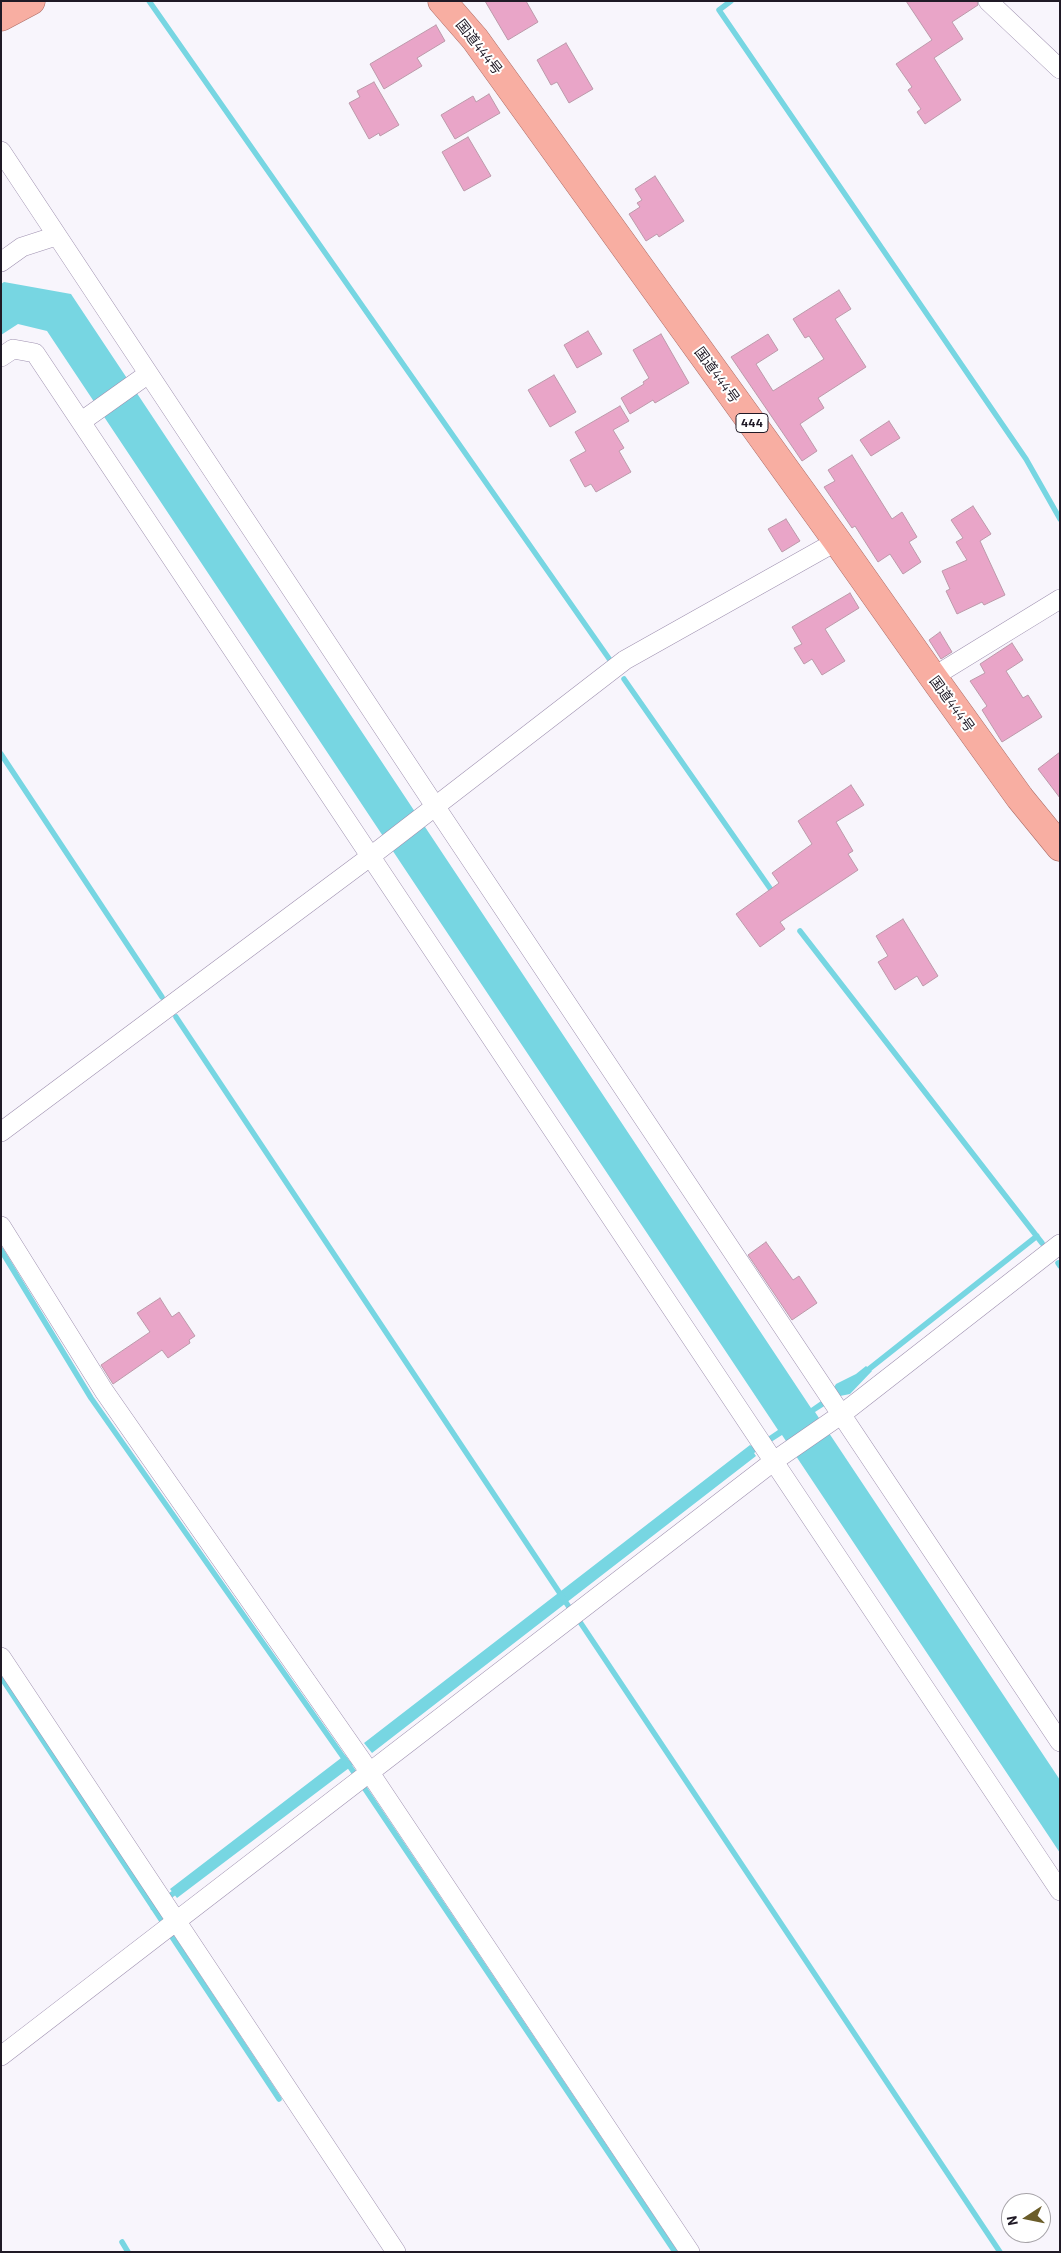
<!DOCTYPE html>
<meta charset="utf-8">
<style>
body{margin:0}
#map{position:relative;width:1061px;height:2253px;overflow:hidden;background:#f8f5fc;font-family:Barlow,sans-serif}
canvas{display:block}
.frame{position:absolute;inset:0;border:2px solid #201a26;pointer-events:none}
.north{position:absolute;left:1001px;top:2193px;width:50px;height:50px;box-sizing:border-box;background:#fff;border:1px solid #a6a3a8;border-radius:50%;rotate:259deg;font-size:14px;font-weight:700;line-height:20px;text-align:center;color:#201a26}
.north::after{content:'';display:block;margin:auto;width:18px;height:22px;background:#6b5d2a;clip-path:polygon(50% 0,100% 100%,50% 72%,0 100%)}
</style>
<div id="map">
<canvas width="1061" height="2253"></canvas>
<div class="frame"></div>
<div class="north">N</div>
</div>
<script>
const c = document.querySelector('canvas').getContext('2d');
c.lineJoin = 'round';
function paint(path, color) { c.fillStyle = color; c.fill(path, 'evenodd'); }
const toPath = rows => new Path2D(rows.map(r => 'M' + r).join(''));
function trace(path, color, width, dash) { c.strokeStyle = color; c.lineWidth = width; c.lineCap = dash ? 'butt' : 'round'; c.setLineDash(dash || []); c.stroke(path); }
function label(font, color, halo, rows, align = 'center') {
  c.font = font + ' Barlow,"Noto Sans JP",sans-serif'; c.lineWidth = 4; c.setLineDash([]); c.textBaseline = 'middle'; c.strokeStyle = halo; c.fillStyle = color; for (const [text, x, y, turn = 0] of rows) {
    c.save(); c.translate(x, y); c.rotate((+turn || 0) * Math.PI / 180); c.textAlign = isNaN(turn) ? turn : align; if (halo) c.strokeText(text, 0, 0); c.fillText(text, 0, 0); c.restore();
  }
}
paint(toPath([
 [4,282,71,294,811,1408,834,1392,833,1389,836,1384,856,1374,866,1366,872,1371,850,1394,840,1396,815,1412,1060,1780,1060,1853,782,1435,754,1453,756,1456,372,1753,364,1743,750,1445,753,1447,778,1430,47,331,18,324,1,335,1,284],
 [345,1755,353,1765,177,1898,170,1889]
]), '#77d6e2');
trace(toPath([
 [149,1,610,660],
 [731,1,719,10,1026,459,1060,519],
 [624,679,774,894],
 [1,754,162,997],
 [800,931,1042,1243],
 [176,1017,569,1607],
 [1,1250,91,1398,355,1774],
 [1058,1263,1060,1266],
 [864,1373,1037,1236],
 [580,1622,1000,2252],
 [1,1677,162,1921],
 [365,1789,675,2252],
 [153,1908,178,1890],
 [172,1937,279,2099],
 [122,2242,128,2252]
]), '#77d6e2', 5.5);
const building = toPath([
 [485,1,526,1,538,22,508,40,485,1],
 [906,1,977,1,978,5,952,22,963,39,934,58,961,100,925,124,917,112,921,109,908,90,912,87,896,64,932,40,906,1],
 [436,25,445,41,417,58,422,66,384,89,370,64,436,25],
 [566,43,593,89,569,103,557,82,551,85,537,60,566,43],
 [374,82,399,125,380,136,379,133,369,139,349,103,360,97,357,91,374,82],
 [489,94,500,113,455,139,441,115,473,96,476,102,489,94],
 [468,137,491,176,464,191,442,152,468,137],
 [655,176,684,221,659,237,657,234,646,241,629,214,640,207,637,203,642,200,635,189,655,176],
 [839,290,851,309,835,319,866,367,818,398,824,408,800,424,817,451,802,461,731,357,768,334,778,350,756,364,773,391,824,359,809,336,805,338,793,319,839,290],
 [588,331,602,354,577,368,564,345,588,331],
 [661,334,689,383,655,403,653,400,630,414,621,398,644,384,643,382,649,378,633,350,661,334],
 [554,375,576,412,550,427,528,390,554,375],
 [620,406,629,421,613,430,624,448,619,451,631,472,596,492,591,484,585,487,570,460,586,451,575,432,620,406],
 [889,421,900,438,871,456,860,440,889,421],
 [852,455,892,519,902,512,917,537,909,542,921,562,903,574,890,554,878,562,855,526,852,528,824,487,835,481,828,470,852,455],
 [973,506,991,534,980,541,1005,595,984,605,982,602,957,614,946,591,950,589,942,571,967,560,956,542,963,538,951,520,973,506],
 [786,519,800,541,782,552,768,529,786,519],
 [850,593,859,608,825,629,845,661,822,675,812,659,804,664,794,648,802,644,792,627,850,593],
 [940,632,952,652,941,659,929,640,940,632],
 [1012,643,1023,660,1006,671,1023,698,1028,695,1042,717,1002,742,982,710,987,706,970,681,985,673,980,664,1012,643],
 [1060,752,1060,798,1038,769,1060,752],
 [851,785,864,805,836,822,853,851,848,854,858,870,780,922,785,929,760,947,736,914,779,883,772,873,812,844,798,821,851,785],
 [903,919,938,976,923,986,917,976,895,990,878,962,888,956,876,936,903,919],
 [766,1242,793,1280,799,1276,817,1303,792,1320,748,1255,766,1242],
 [160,1298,172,1317,179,1312,195,1336,189,1340,190,1343,168,1358,162,1350,113,1384,101,1365,150,1332,137,1313,160,1298]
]);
paint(building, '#e9a5c8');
trace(building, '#bc99aa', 1);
const minor = toPath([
 [988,1,1060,69],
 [1,151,435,806,1060,1742],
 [1,262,22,247,56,236],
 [1,357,13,349,35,353,1060,1891],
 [82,421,148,374],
 [933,677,1060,599],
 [1,1132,371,856,625,660,837,541],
 [1,1226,104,1391,362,1761,690,2252],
 [1,1657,396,2252],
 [1,2056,774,1461,842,1414,1060,1244]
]);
const trunk = toPath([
 [442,1,475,39,837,541,933,677,1020,798,1060,847],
 [1,17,31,1]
]);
trace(minor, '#9f91b0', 20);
trace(trunk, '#ab6d67', 29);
trace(minor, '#fff', 19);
trace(trunk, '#f8aea2', 28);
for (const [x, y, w] of [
 [752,423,32]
]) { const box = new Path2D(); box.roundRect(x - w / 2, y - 9.5, w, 19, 4); c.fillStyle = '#fff'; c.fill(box); trace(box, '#201a26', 1); }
label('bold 12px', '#201a26', null, [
 ["444",752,423]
]);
label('14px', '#201a26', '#fff', [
 ["国道444号",479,47,52],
 ["国道444号",717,375,54],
 ["国道444号",952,704,54]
]);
</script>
